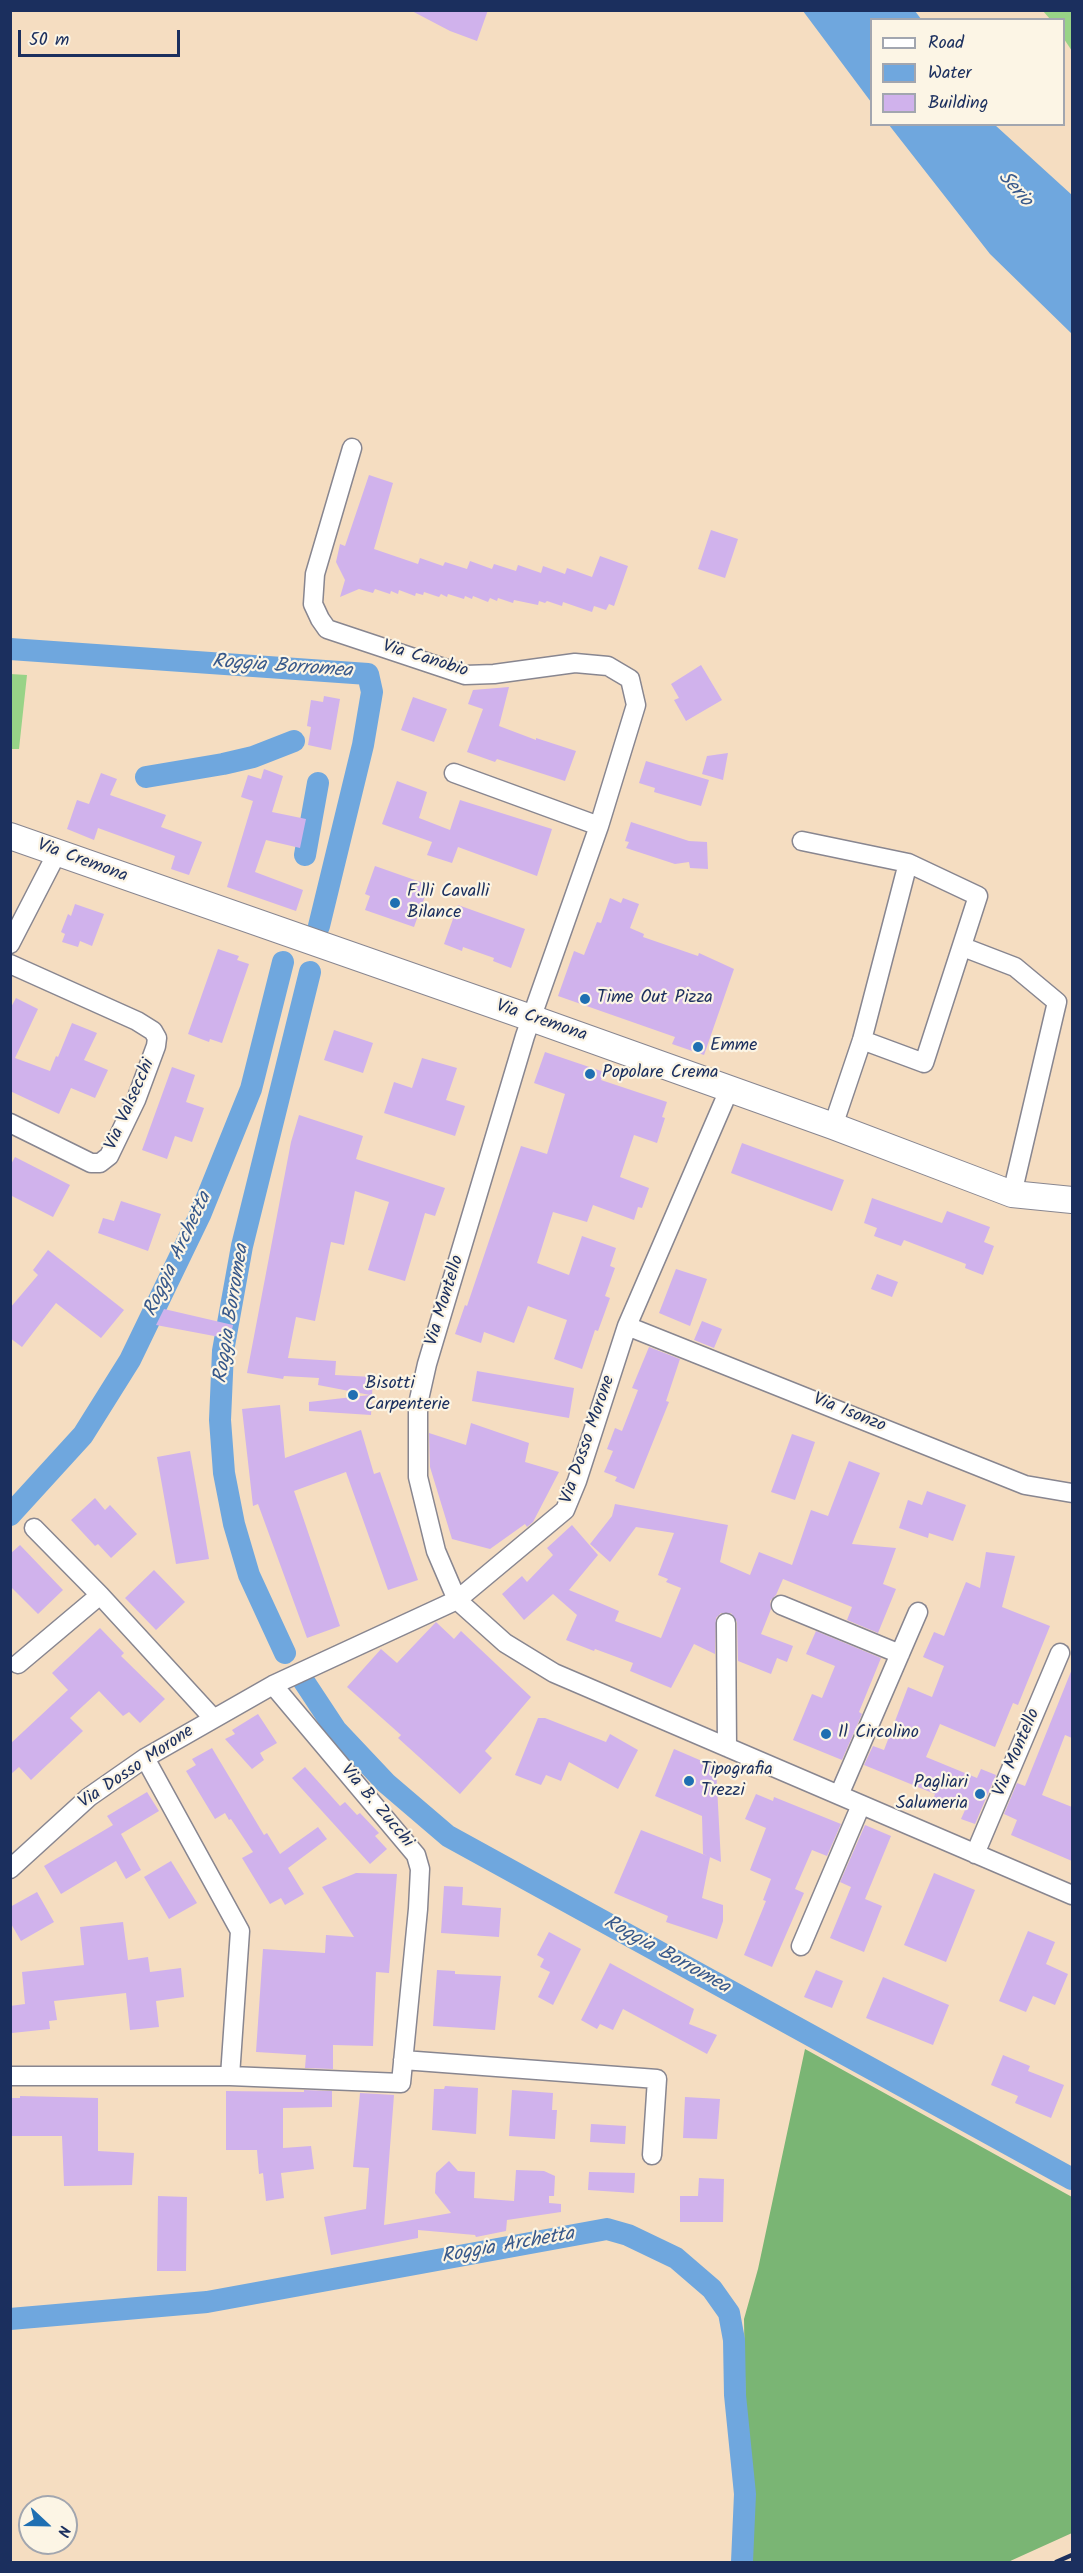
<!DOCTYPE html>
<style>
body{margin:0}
#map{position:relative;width:1083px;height:2573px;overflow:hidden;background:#f5ddc1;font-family:Kalam,sans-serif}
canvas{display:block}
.frame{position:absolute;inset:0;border:12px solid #1b2f5e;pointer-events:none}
.legend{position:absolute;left:870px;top:18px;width:195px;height:108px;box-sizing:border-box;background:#fcf5e5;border:2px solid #a2a6af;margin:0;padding:8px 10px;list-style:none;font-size:18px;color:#1b2f5e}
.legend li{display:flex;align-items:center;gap:12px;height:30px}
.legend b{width:30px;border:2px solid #a2a6af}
.north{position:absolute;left:18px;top:2495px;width:60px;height:60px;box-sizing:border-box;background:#fcf5e5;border:2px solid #a2a6af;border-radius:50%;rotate:112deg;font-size:16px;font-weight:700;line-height:24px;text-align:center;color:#1b2f5e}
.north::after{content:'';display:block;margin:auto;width:21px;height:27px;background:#1f6fb2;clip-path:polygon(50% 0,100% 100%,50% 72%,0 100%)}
.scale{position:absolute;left:18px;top:30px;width:162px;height:27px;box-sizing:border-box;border:3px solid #1b2f5e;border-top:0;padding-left:8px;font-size:18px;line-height:21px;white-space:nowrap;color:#1b2f5e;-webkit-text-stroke:4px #fcf5e5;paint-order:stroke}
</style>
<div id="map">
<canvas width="1083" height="2573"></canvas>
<div class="frame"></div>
<ul class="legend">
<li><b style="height:8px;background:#fff"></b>Road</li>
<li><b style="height:16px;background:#6fa7de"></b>Water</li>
<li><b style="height:16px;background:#d0b2ec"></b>Building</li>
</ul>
<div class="north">N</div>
<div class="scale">50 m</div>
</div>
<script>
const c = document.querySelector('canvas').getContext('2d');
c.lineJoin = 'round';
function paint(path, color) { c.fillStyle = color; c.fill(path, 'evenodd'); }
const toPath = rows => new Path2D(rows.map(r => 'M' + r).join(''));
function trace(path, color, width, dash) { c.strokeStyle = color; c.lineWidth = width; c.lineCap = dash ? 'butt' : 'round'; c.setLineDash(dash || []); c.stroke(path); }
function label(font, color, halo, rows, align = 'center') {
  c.font = font + ' Kalam,sans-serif'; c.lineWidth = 4.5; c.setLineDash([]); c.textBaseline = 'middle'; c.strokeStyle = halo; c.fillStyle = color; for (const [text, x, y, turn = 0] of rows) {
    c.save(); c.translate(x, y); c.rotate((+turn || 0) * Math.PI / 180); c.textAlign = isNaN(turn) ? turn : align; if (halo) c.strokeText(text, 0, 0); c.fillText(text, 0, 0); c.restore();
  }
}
paint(toPath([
 [1043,11,1072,11,1072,51,1064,39,1064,20,1050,19],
 [10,674,27,675,19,749,11,749]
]), '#98d387');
paint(toPath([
 [805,2049,1072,2197,1072,2533,1008,2562,747,2562,750,2498,746,2433,744,2319,758,2269]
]), '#7ab574');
paint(toPath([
 [803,11,915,11,921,19,872,20,871,102],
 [889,125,995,125,1072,195,1072,334,990,254]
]), '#6fa7de');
trace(toPath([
 [10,649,368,674,372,692,363,745,319,926],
 [146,777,223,764,253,757,294,741],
 [305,855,318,783],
 [10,1515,83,1435,130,1360,200,1215,251,1089,283,962],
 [285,1653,249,1575,234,1524,224,1473,220,1420,223,1351,242,1246,310,972],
 [303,1680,336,1730,386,1783,448,1836,1072,2179],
 [10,2319,207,2302,607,2229,628,2235,676,2258,712,2289,729,2313,734,2340,735,2395,745,2494,742,2562]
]), '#6fa7de', 22);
paint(toPath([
 [410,10,488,10,477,41,450,31],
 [369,475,393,483,374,549,418,564,420,558,443,566,445,562,467,569,470,561,492,569,494,564,516,571,518,565,541,573,543,566,565,574,567,568,592,577,600,556,628,566,614,606,609,604,606,610,594,606,592,612,563,602,562,606,547,601,545,603,539,601,538,605,514,600,513,603,498,598,497,601,490,598,488,602,473,596,472,599,465,596,464,599,448,594,447,597,441,594,439,597,424,592,423,595,416,593,415,596,399,590,398,594,391,591,390,594,375,589,373,593,359,589,340,597,345,580,336,562,340,544,345,546],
 [711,530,738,539,725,578,698,569],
 [701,665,722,700,686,721,674,700,679,698,671,684],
 [509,687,499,726,536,740,536,738,576,751,565,781,497,759,495,762,467,752,483,709,468,704,473,690],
 [324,696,340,699,331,750,308,745,311,727,307,726,311,700,323,702],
 [413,697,447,709,434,742,401,730],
 [728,753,723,780,702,774,707,756],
 [646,761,709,780,701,806,654,792,655,788,639,783],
 [264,769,283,776,272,812,306,819,300,848,266,840,255,872,303,890,296,911,227,887,253,801,241,797,248,775,261,779],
 [101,773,117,779,110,795,166,815,161,827,202,842,189,875,171,869,175,856,98,828,94,840,67,829,77,800,89,804],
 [397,781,427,792,419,818,450,830,460,800,552,829,537,876,458,847,452,863,427,855,432,842,382,824],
 [631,822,689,841,707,842,708,869,690,868,689,862,675,864,626,848,629,842,625,841],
 [375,866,429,885,414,927,365,910,370,896,365,894],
 [610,898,621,903,623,898,639,904,630,928,644,934,643,937,698,956,699,953,734,969,704,1055,672,1044,675,1037,558,996,574,951,584,955,597,922,601,923],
 [75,904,104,914,92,946,80,941,78,947,62,942,65,934,61,932,68,914,71,916],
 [458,905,525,929,511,968,493,961,494,958,463,947,462,951,444,944],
 [218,949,239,956,237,960,249,964,222,1043,210,1039,209,1042,188,1034],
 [16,998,38,1009,15,1058,50,1071,56,1056,58,1057,72,1023,97,1033,84,1060,108,1070,95,1098,71,1088,59,1114,10,1091,10,1009],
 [334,1030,373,1043,363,1073,324,1060],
 [545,1052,604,1072,601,1080,667,1102,662,1117,665,1118,657,1143,634,1135,620,1177,649,1188,642,1208,638,1207,634,1220,593,1205,587,1222,553,1212,537,1263,569,1275,582,1236,616,1248,610,1266,615,1268,605,1296,610,1298,598,1331,595,1330,582,1369,554,1359,567,1320,528,1306,514,1343,484,1332,481,1343,455,1334,465,1305,467,1306,521,1146,547,1154,565,1094,534,1083],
 [422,1058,457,1068,446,1100,465,1106,455,1136,384,1113,394,1082,412,1088],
 [172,1067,195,1075,186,1102,204,1108,192,1142,175,1136,167,1159,142,1150],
 [299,1115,363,1136,356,1159,445,1188,435,1216,425,1213,405,1281,368,1270,389,1202,355,1191,344,1245,331,1242,315,1321,296,1317,288,1358,336,1361,335,1375,373,1377,371,1415,309,1411,309,1402,370,1395,318,1385,319,1378,284,1376,283,1379,247,1373,291,1142],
 [742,1143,844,1180,832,1211,731,1173],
 [15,1157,70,1185,53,1217,10,1195,10,1166],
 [872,1198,942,1223,947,1211,990,1227,984,1242,994,1246,983,1275,965,1268,966,1264,904,1240,901,1246,874,1236,877,1228,864,1223],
 [121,1201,161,1214,148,1251,98,1233,103,1218,114,1221],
 [48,1250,124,1310,101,1338,56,1303,22,1347,10,1338,10,1308,38,1275,33,1270],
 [676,1269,707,1279,690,1326,659,1313],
 [877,1274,898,1282,892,1297,871,1289],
 [164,1309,233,1325,230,1339,156,1325],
 [702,1321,722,1329,714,1348,694,1340],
 [649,1347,680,1359,666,1401,669,1402,634,1489,615,1481,617,1477,604,1472,613,1451,607,1449,615,1428,622,1431,638,1390,632,1388],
 [477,1371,574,1388,569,1418,472,1401],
 [280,1405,285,1458,361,1430,374,1474,380,1472,418,1580,388,1590,346,1472,294,1491,340,1626,307,1638,258,1504,253,1506,242,1409],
 [471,1423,529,1443,525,1462,559,1472,533,1522,527,1527,525,1524,490,1549,452,1539,430,1467,429,1433,466,1445],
 [792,1434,815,1442,795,1500,771,1492],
 [190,1451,209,1559,176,1564,157,1457],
 [849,1461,880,1473,852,1544,896,1548,883,1584,896,1589,878,1633,847,1620,852,1607,783,1579,776,1595,770,1601,771,1609,761,1634,793,1646,787,1662,777,1658,771,1674,738,1661,737,1622,731,1613,721,1613,716,1618,715,1654,694,1644,671,1688,630,1671,633,1663,595,1649,594,1651,566,1640,577,1615,553,1594,524,1620,502,1594,522,1576,527,1582,553,1555,547,1548,572,1525,598,1555,569,1590,619,1611,615,1621,661,1638,681,1588,666,1582,668,1579,658,1575,674,1533,636,1527,610,1562,590,1544,612,1516,615,1504,728,1525,720,1562,750,1575,759,1552,792,1565,811,1510,828,1516],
 [927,1491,966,1505,953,1541,929,1533,928,1538,899,1528,908,1500,922,1505],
 [95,1498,105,1510,110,1505,137,1534,111,1558,98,1544,95,1546,71,1520],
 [20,1545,63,1590,38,1614,10,1586,10,1554],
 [986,1552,1015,1556,1002,1607,1050,1626,1018,1705,1013,1703,995,1747,940,1724,926,1757,977,1778,981,1769,996,1775,975,1824,961,1819,965,1810,934,1797,935,1794,864,1765,873,1746,884,1750,908,1687,932,1697,944,1666,923,1657,934,1632,944,1636,966,1582,980,1588],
 [154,1570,185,1602,156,1630,125,1598],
 [436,1622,454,1639,461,1631,531,1697,485,1751,492,1758,460,1794,398,1738,401,1735,347,1687,381,1649,397,1663],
 [100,1628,124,1653,121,1656,165,1699,140,1723,129,1712,123,1716,99,1691,70,1718,83,1731,31,1780,19,1767,10,1775,10,1744,68,1690,52,1673],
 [816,1631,881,1658,859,1712,862,1714,842,1760,793,1740,812,1694,822,1698,835,1666,806,1654],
 [1072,1669,1072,1738,1065,1735,1042,1795,1072,1807,1072,1861,1011,1835,1017,1820,1004,1814,1017,1783,1025,1786],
 [258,1714,277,1743,260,1753,264,1760,252,1769,225,1739,235,1734,232,1730],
 [538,1718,545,1718,606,1742,610,1734,638,1750,618,1789,569,1762,561,1781,546,1775,541,1785,515,1775],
 [212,1748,264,1835,267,1833,280,1854,318,1827,327,1839,288,1868,304,1894,285,1905,281,1898,270,1904,242,1858,253,1852,231,1819,229,1820,225,1813,215,1819,186,1771,196,1765,192,1759],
 [674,1749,716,1767,721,1862,703,1854,702,1816,655,1796],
 [305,1767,340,1806,345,1802,357,1815,360,1813,379,1833,375,1836,387,1849,370,1864,292,1778],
 [147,1792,159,1811,121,1834,141,1870,126,1879,116,1861,61,1894,44,1866,113,1825,107,1816],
 [756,1794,773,1801,774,1797,841,1824,827,1856,812,1850,795,1889,804,1893,772,1967,744,1955,766,1901,763,1900,771,1879,750,1870,766,1828,745,1819],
 [865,1825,891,1836,865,1899,882,1906,864,1952,830,1938,851,1887,840,1882],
 [641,1830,710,1857,702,1898,723,1905,723,1921,717,1939,666,1922,668,1916,614,1893],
 [171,1861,197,1903,169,1919,144,1877],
 [356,1873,397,1874,389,1973,376,1972,373,2046,333,2045,333,2069,305,2068,306,2055,256,2052,263,1949,325,1953,326,1935,354,1937,322,1887],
 [934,1873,975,1890,946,1962,904,1945],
 [444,1886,463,1887,462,1905,501,1908,499,1937,441,1933],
 [37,1892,54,1922,21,1941,10,1922,10,1907],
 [123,1922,128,1960,148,1957,150,1972,181,1968,184,1997,156,2001,159,2027,130,2030,126,1993,54,2001,57,2020,49,2021,50,2029,12,2033,10,2006,25,2004,22,1972,84,1965,80,1927],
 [1028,1931,1055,1942,1046,1964,1068,1974,1055,2005,1033,1996,1026,2012,999,2001],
 [549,1932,581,1949,553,2005,538,1997,550,1972,540,1967,544,1959,537,1955],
 [610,1963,694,2009,689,2024,717,2035,707,2054,623,2009,613,2030,600,2024,597,2029,581,2020],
 [437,1970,455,1971,455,1974,501,1976,495,2030,433,2026],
 [816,1970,843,1981,832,2008,804,1997],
 [883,1977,949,2005,933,2045,866,2018],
 [1003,2055,1030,2066,1028,2071,1064,2085,1051,2118,1015,2103,1018,2096,991,2085],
 [445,2086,478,2088,476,2134,432,2130,434,2089,444,2089],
 [304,2090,332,2091,332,2107,283,2108,283,2148,311,2146,314,2169,281,2173,284,2198,266,2201,263,2173,259,2174,257,2150,226,2150,226,2091,304,2092],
 [512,2090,553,2093,552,2110,557,2110,555,2139,509,2136],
 [360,2093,394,2095,384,2225,451,2213,435,2193,436,2173,449,2161,458,2171,475,2172,474,2198,514,2201,516,2170,544,2171,555,2176,554,2196,549,2196,549,2203,561,2204,561,2212,507,2220,506,2231,476,2237,475,2235,418,2230,418,2238,331,2255,324,2217,366,2209,369,2168,353,2167],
 [20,2096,98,2098,98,2151,134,2153,132,2185,64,2186,62,2136,11,2136,11,2098,20,2098],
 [685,2097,720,2099,717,2139,683,2138],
 [591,2124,626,2126,625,2144,590,2142],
 [589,2172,635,2173,634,2193,588,2190],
 [699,2178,724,2179,723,2222,680,2222,680,2196,698,2196],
 [158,2196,187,2197,186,2271,157,2271]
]), '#d0b2ec');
const street = toPath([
 [352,448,315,574,313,604,320,619,327,629,465,675,494,674,575,663,608,666,630,679,636,705,599,826,525,1036,427,1364,418,1404,418,1477,436,1551,457,1600,505,1643,554,1673,1072,1895],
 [454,773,599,826],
 [802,841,908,863,978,896,924,1063,862,1040],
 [10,944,57,853],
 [963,947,1015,967,1057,1002,1012,1194],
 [10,964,137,1021,153,1031,157,1038,156,1046,136,1100,109,1156,100,1163,91,1163,10,1123],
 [833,1126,862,1040,908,863],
 [627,1326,1025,1485,1072,1493],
 [34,1528,100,1595,213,1718],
 [781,1605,900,1654],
 [726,1623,727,1747],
 [18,1664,100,1595],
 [145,1758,240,1931,230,2076],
 [839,1795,918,1612],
 [975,1854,1060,1653],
 [10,1869,89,1797,145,1758,273,1685,457,1600,565,1510,577,1481,627,1326,729,1090],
 [801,1946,861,1805],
 [403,2060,657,2079,652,2155],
 [10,2076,230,2076,401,2083,418,1909,420,1869,416,1855,273,1685]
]);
const secondary = toPath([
 [10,836,531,1018,833,1126,1012,1194,1072,1200]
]);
trace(street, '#888690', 21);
trace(secondary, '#888690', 28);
trace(street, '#fff', 18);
trace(secondary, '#fff', 26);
trace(toPath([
 [1056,2562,1072,2555]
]), '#1b2f5e', 4.5);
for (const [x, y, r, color] of [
 [395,903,6,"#1f6fb2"],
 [585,999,6,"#1f6fb2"],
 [698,1047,6,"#1f6fb2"],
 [590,1074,6,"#1f6fb2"],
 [353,1395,6,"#1f6fb2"],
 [826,1734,6,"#1f6fb2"],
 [689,1781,6,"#1f6fb2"],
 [980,1794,6,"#1f6fb2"]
]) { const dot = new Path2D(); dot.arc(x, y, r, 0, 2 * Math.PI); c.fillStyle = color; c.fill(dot); trace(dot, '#fcf5e5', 2); }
label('18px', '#1b2f5e', '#fcf5e5', [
 ["Via Canobio",425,660,17],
 ["Via Cremona",82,862,20],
 ["Via Cremona",541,1022,19],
 ["Via Valsecchi",131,1105,-66],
 ["Via Montello",446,1301,-73],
 ["Via Isonzo",849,1414,22],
 ["Via Dosso Morone",589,1440,-71],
 ["Via Montello",1018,1753,-67],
 ["Via Dosso Morone",137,1768,-34],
 ["Via B. Zucchi",376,1807,50]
]);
label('18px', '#1b2f5e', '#fcf5e5', [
 ["F.lli Cavalli",407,893],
 ["Bilance",407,914],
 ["Time Out Pizza",597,999],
 ["Emme",710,1047],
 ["Popolare Crema",602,1074],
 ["Bisotti",365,1385],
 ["Carpenterie",365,1406],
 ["Il Circolino",838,1734],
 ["Tipografia",701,1771],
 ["Trezzi",701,1792],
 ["Pagliari",968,1784,"right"],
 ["Salumeria",968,1805,"right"]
], 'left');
label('italic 20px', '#38598b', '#fcf5e5', [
 ["Serio",1014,190,48],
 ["Roggia Borromea",282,668,4],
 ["Roggia Archetta",179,1255,-65],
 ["Roggia Borromea",233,1314,-81],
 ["Roggia Borromea",666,1956,29],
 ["Roggia Archetta",508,2247,-10]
]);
</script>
